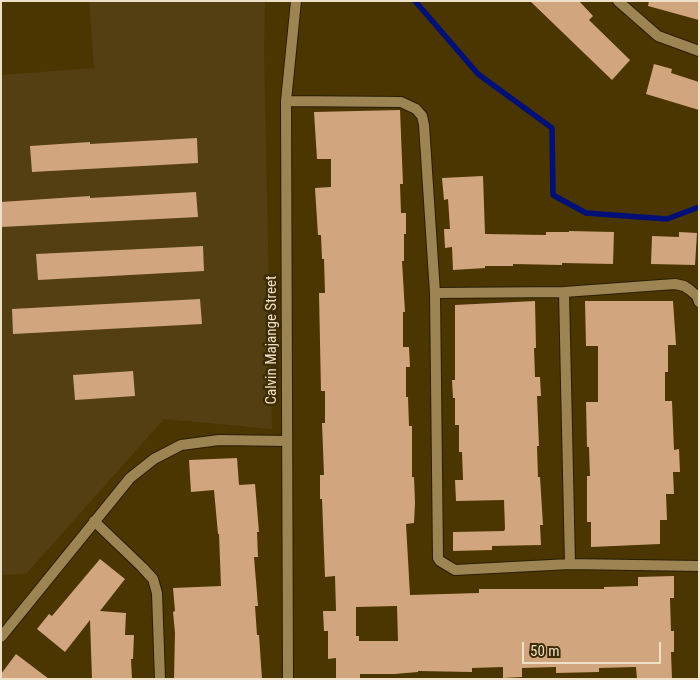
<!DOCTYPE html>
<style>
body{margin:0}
#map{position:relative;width:700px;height:680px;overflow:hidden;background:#4b3500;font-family:"Roboto Condensed",sans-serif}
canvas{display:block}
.frame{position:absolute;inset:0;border:2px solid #ede0c6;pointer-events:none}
.scale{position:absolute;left:522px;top:642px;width:139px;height:22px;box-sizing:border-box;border:2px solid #ede0c6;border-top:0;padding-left:6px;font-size:15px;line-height:18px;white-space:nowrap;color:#ede0c6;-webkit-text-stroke:4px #3d2c04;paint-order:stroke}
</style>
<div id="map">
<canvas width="700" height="680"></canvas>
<div class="frame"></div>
<div class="scale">50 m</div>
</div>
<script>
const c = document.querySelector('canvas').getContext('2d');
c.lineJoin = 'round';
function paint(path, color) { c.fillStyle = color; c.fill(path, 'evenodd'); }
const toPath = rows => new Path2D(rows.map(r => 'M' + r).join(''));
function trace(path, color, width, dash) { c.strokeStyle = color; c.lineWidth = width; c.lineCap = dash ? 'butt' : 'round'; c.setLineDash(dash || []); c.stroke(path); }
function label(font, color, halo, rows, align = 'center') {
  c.font = font + ' "Roboto Condensed",sans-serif'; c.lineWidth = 5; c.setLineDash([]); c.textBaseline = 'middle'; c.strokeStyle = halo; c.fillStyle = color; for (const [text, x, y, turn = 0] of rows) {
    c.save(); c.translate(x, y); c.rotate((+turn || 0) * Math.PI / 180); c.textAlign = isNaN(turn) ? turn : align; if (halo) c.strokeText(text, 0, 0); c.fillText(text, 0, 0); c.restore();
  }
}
paint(toPath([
 [89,1,265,1,264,50,272,429,164,419,26,574,1,575,1,75,94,68]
]), '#533f12');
trace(toPath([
 [415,1,478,74,552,128,553,195,586,213,667,219,699,207]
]), '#001077', 5.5);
paint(toPath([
 [530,1,579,1,593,16,589,20,630,60,612,80],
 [649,1,699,1,699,20,648,6],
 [654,64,672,69,671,73,699,82,699,110,646,94],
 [400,110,403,184,400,184,401,213,406,213,406,234,404,234,404,261,402,261,405,312,403,312,403,347,409,347,410,367,406,367,406,397,408,397,409,426,412,426,412,477,414,477,415,503,414,523,406,524,410,595,479,593,479,589,604,589,604,587,638,586,638,577,674,576,674,598,670,598,671,631,674,631,674,652,671,652,672,679,637,679,636,667,599,668,599,672,556,673,556,667,522,668,522,677,503,678,503,667,472,668,472,672,418,671,418,672,394,674,360,674,360,679,336,679,336,658,328,659,328,631,324,631,323,611,336,611,335,576,325,577,322,499,320,499,320,475,324,475,322,423,325,423,325,391,321,391,319,293,325,293,324,259,322,259,321,235,318,235,315,188,331,187,331,159,317,159,314,112],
 [397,606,398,641,359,641,359,636,356,636,356,607],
 [197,138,198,163,32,172,30,146,90,142,90,144],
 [483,176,485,234,546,235,546,232,569,232,569,231,614,232,613,264,562,263,562,265,513,264,513,266,485,266,485,268,453,270,452,247,445,248,444,229,450,229,448,199,444,200,442,178],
 [196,192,198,217,1,227,1,202,90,196,90,198],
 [679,232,697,233,695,265,651,264,652,236,679,237],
 [203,246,204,271,38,280,36,254],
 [200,299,202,324,13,334,12,309],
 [535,301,536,348,534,348,535,377,540,377,541,396,537,396,539,446,537,446,538,477,540,477,543,525,540,525,541,545,492,546,492,550,453,551,453,532,504,531,505,529,504,500,456,501,455,480,463,480,462,452,459,452,459,425,455,425,455,398,453,398,452,380,455,380,455,305],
 [585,301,673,301,676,345,668,345,668,372,665,372,665,401,672,401,674,450,679,449,680,472,673,472,674,494,666,494,667,520,660,520,660,544,591,547,591,522,587,522,587,476,590,476,589,447,587,447,586,402,598,402,598,346,586,346],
 [133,371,135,396,75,400,73,375],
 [237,458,239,485,255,484,259,532,257,532,258,557,254,557,258,606,255,606,257,635,259,635,262,679,174,679,175,633,173,612,175,611,173,588,221,586,219,534,218,534,214,490,191,492,189,460],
 [100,559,125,579,100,611,126,613,125,635,134,635,133,659,131,659,132,679,92,679,90,620,65,652,37,629,49,614,52,616],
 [16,654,49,679,1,679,1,674]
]), '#d1a67f');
const street = toPath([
 [618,1,658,36,699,51],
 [286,101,401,102,416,109,422,116,424,125,435,293,438,558,440,561,455,570,570,564,699,566],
 [564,292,570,564],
 [435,293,564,292,675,284,684,286,690,290,697,296,699,302],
 [94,521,142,567,153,579,157,593,160,679],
 [1,637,130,478,154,459,181,445,219,440,287,441],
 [288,679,286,101,296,1]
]);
trace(street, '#2a1e04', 12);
trace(street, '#9d8453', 10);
label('15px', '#ede0c6', '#3d2c04', [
 ["Calvin Majange Street",272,340,-90]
]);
</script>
